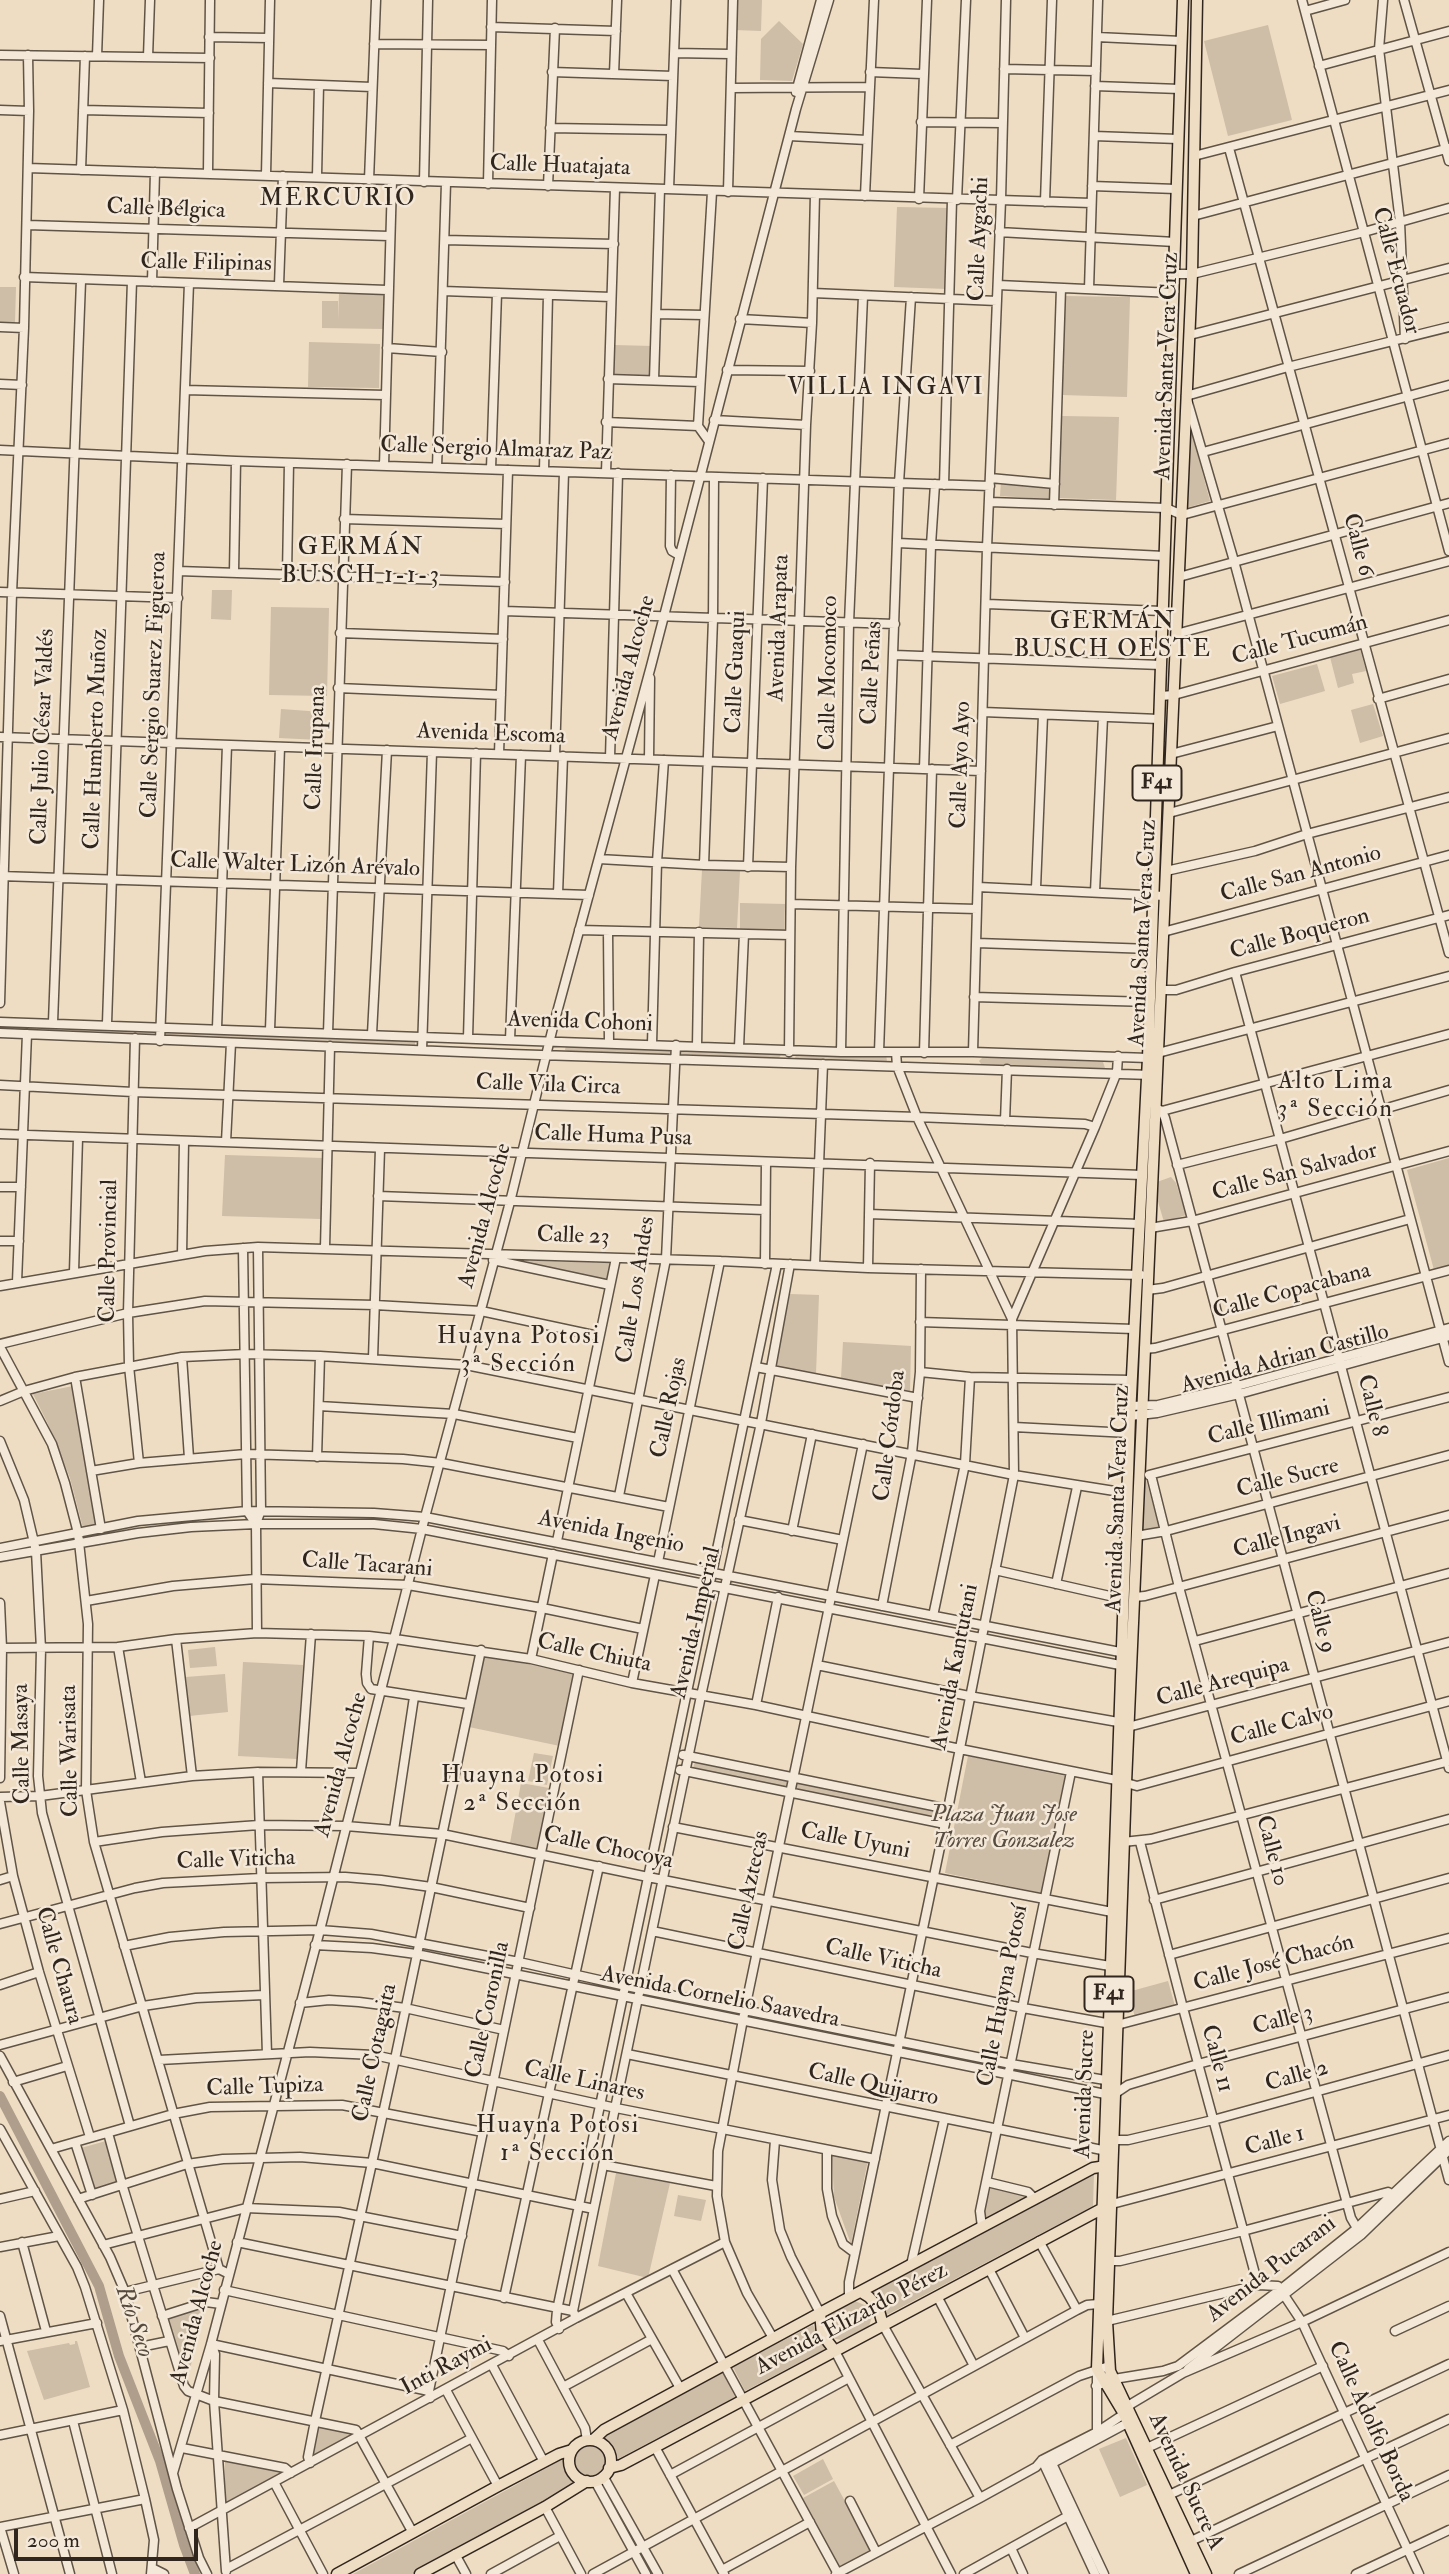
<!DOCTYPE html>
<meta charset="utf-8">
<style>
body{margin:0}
#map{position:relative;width:1449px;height:2574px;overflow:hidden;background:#eedcc3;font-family:"IM FELL Double Pica",serif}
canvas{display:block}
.scale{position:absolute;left:14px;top:2529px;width:184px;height:32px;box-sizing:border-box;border:4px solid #31261d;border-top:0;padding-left:9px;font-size:21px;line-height:24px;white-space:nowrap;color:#31261d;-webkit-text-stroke:5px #f4e8d8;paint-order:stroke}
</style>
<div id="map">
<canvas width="1449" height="2574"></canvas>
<div class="scale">200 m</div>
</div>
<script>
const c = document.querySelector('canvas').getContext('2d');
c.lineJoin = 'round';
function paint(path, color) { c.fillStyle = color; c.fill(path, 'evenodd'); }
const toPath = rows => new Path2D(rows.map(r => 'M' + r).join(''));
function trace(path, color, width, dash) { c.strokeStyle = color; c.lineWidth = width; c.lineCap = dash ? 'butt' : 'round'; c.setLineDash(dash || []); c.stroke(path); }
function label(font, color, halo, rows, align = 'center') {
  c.font = font + ' "IM FELL Double Pica",serif'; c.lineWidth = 5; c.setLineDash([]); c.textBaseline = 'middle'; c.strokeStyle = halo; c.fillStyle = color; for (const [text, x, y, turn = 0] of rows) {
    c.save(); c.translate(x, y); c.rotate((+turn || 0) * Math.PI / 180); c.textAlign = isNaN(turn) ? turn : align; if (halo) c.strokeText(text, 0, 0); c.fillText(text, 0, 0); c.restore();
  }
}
paint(toPath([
 [736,0,762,0,761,31,735,30],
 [779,21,803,44,792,81,760,80,761,39],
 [1268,25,1292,120,1228,136,1204,41],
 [897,207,949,208,947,289,894,287],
 [0,287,16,287,15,323,0,322],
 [339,294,386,294,385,329,322,328,322,301,338,301,338,321],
 [1065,296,1130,297,1127,397,1062,395],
 [309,342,380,344,379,388,308,387],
 [613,345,652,346,652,377,612,376],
 [1062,416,1119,417,1116,500,1059,498],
 [1188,419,1210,501,1186,508],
 [1001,482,1050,485,1049,499,1000,496],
 [212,590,232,590,231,620,211,619],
 [271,607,329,608,327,696,269,695],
 [1360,649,1366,671,1352,674,1354,683,1338,688,1330,657],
 [1317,664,1325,691,1280,704,1272,676],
 [1373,704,1383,736,1360,743,1351,710],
 [281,709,322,712,320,740,279,738],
 [702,870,740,871,737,928,699,927],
 [740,903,785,904,784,932,740,931],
 [0,1024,155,1030,155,1036,0,1030],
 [166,1031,415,1039,415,1045,165,1036],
 [566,1045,669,1047,672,1050,669,1055,568,1051,565,1050],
 [678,1049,780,1053,781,1055,778,1059,680,1054],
 [797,1053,886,1055,887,1061,885,1063,797,1061,795,1058],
 [983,1057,1103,1062,1105,1068,1102,1069,982,1065,979,1061],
 [225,1155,323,1158,321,1219,222,1216],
 [1449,1158,1449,1266,1434,1270,1407,1170],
 [1171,1177,1176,1183,1186,1215,1164,1222,1154,1188,1157,1182],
 [502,1260,611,1263,609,1283],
 [790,1294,819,1295,816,1373,775,1366],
 [843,1342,911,1346,910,1391,841,1379],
 [73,1386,97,1526,83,1528,70,1478,47,1422,33,1394],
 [1146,1480,1159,1525,1157,1528,1143,1532,1140,1530,1143,1481],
 [215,1647,217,1666,190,1668,188,1650],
 [484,1655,574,1674,560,1746,469,1727],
 [243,1662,303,1665,297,1759,238,1756],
 [225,1674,228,1712,189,1716,186,1677],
 [534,1753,553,1756,547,1785,528,1781],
 [968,1756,1065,1776,1042,1893,945,1873],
 [695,1762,788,1781,786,1788,693,1768],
 [797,1781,938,1809,936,1817,795,1789],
 [521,1783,549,1788,538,1848,510,1843],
 [1168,1981,1175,2006,1135,2017,1128,1992],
 [106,2141,119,2184,94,2192,81,2148],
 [832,2154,868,2160,851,2244,834,2197],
 [616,2173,670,2183,648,2278,598,2266],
 [1091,2173,1094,2173,1093,2206,883,2317,881,2305,870,2292],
 [991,2187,1031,2195,984,2221,982,2219],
 [678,2195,706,2200,701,2221,674,2216],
 [855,2301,869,2307,872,2317,869,2326,841,2340,832,2338,826,2331,825,2321,828,2314],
 [206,2305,189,2373,185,2377,166,2317],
 [813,2325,825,2349,745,2391,733,2367],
 [75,2341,77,2341,90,2387,44,2400,27,2351,69,2343,70,2345,75,2344],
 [722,2371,735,2397,614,2461,613,2449,607,2440,600,2437],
 [317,2426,358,2434,310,2460],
 [1126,2438,1147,2485,1120,2497,1099,2449],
 '575 2461a15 15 0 1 1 30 0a15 15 0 1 1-30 0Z',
 [565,2458,565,2470,567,2476,579,2483,412,2574,353,2574],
 [823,2459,833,2479,804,2495,793,2476],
 [225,2461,285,2471,225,2505],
 [834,2481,872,2551,841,2568,803,2498]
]), '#cebda7');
trace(toPath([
 [0,2096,99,2286,119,2356,160,2461,184,2545,195,2574]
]), '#ae9e8b', 10);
const minor = toPath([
 [1302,0,1449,551],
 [1383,0,1379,49,1400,222,1405,339],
 [1404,0,1449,161],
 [1305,11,1345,0],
 [491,27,616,31],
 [209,37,269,38],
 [1097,37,1181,41],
 [374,44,491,45],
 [674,53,730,54],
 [0,55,210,58],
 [97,56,99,0],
 [148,57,150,0],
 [1319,66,1449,31],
 [1004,69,1096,71],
 [552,72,673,76],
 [870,72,922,74],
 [614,74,617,0],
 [268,83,372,87],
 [1095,86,1180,89],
 [731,88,868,87],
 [796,92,821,0],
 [0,110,29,111],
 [83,110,209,113],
 [921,122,1002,123],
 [550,128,671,130],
 [789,136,867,140],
 [1094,136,1178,139],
 [1229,148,1449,953],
 [1194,156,1449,90],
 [28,168,1091,203],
 [81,170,85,56],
 [208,173,210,0],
 [266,175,270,0],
 [317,176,319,85],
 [369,180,376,0],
 [424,182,428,0],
 [488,184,492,0],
 [548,186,555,28],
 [1092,186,1176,189],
 [669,189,676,0],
 [728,192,733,0],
 [865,196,874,0],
 [919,199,927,0],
 [957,200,966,0],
 [1045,202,1052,0],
 [1193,216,1449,148],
 [27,225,389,236],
 [999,232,1175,242],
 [445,240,614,244],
 [1174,274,1192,274,1364,232,1449,208],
 [24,277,387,290],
 [152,282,155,172],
 [279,285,283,176],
 [998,285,1173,293],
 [1089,289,1098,0],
 [443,291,611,297],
 [813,293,997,301],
 [656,314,704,315],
 [740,319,812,323],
 [0,327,24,328],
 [1449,327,1288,367,1186,396,1234,561,1449,1362],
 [1190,335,1449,268],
 [387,348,442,352],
 [727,370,810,371],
 [608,379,700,382],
 [654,380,660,189],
 [0,384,22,385],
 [185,390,385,395],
 [714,420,806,425],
 [606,422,698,426],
 [708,440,698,426,712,192],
 [0,450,236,461,990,486],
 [1203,452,1449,385],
 [384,466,392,181],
 [437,467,446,183],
 [491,469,497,293],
 [544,471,548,295],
 [606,473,615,188],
 [671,475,670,546,672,551,679,555],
 [990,478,1055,484],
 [944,485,952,200],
 [990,502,1166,508,1182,515,1449,443],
 [1054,505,1061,288],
 [344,519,506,524],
 [898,543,1164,556],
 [178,571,505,582],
 [234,572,236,461],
 [287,574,289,463],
 [1179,577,1449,503],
 [0,592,178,598],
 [987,604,1162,611],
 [504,611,895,624],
 [340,633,503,639],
 [1176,634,1449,561],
 [894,655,1161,665],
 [338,688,501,695],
 [1160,696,1174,695,1449,620],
 [1378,699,1449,679],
 [983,712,1159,719],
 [0,737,981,771],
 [499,754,508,470],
 [1171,754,1278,726],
 [555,756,564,472],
 [610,758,618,473],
 [649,759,650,678],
 [924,769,931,545,935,484],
 [1169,813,1449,738],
 [599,859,704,865,791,867],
 [704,865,713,619,714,477],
 [748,867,763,478],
 [1166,871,1255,851,1307,834,1449,797],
 [0,876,589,895],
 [978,887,1165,896],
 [1036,888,1043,715],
 [1095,892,1103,717],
 [558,894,563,756],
 [791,904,977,909],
 [579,930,790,935],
 [608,931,609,1042],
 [1163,932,1449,855],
 [977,943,1151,949],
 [1235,972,1449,1768],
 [1161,990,1176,990,1235,972,1449,915],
 [974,997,1150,1002],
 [0,1003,12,593,24,328,29,111,28,55],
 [0,1022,841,1052,973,1052,1148,1058,1158,1053,1449,976],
 [53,1023,81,281],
 [107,1024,132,281],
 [217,1028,227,745],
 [270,1030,280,747],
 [0,1033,510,1054,1151,1075],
 [328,1033,347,464],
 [372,1034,387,750],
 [135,1038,128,1313,129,1366,139,1463],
 [468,1038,476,753],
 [510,1040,521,755],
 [160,1041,189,283],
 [652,1044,657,862,664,760],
 [697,1046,699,932],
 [739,1047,744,934],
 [422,1050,432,752],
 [789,1052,791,867,806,425,812,323,815,194],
 [841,1052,849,623,863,296],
 [879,1052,899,483,911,297],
 [896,1052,897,1066,917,1117,1012,1319],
 [973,1052,987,548,1001,200,1006,0],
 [924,1053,932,769],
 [0,1085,133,1092,917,1117,1085,1124,1095,1127],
 [1155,1108,1162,1111,1165,1118,1449,2180],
 [1162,1111,1449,1034],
 [1005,1121,1007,1069],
 [0,1134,1142,1175],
 [226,1142,231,1043],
 [1177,1165,1280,1139,1449,1090],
 [0,1187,21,1187],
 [378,1196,765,1210],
 [869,1214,1139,1224],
 [1150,1228,1192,1221,1449,1151],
 [0,1241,19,1241],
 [243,1248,247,1511,256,1524],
 [325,1248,330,1046],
 [182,1255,184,1142],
 [493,1260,610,1285],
 [765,1264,766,1162],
 [815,1265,823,1064],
 [868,1268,870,1163],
 [74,1272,78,1138],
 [17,1282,27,1034],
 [0,1286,205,1251,258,1247,720,1261,868,1268,1141,1275],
 [1147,1290,1163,1288,1410,1219],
 [920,1322,1134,1329],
 [0,1344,128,1313,205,1301,375,1305,481,1311,598,1336],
 [0,1347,52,1444,65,1483,78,1533,88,1624,86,1790,94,1842,219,2269,229,2274],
 [1144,1349,1155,1348,1449,1270],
 [182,1357,189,1458],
 [373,1358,380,1149],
 [756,1367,918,1398],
 [920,1372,970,1377,1131,1380],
 [75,1377,101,1529],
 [0,1401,24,1391,75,1377,182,1357,246,1354,320,1356,466,1365,1014,1475,1127,1493],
 [319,1406,454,1414,578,1438],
 [1130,1406,1158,1405,1237,1386,1449,1328],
 [1130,1416,1157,1413,1239,1394,1449,1336],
 [1014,1427,1129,1433],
 [0,1441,24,1500,36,1551,41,1649,38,1776,42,1813,130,2126],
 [317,1457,320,1356],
 [91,1471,139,1463,246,1454,403,1459,441,1463,669,1507],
 [1149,1475,1449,1397],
 [1151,1475,1179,1587,1351,2218,1361,2235],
 [619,1496,666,1259,676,1045],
 [739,1520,843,1540],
 [792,1531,812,1434],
 [1136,1536,1166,1531,1449,1455],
 [557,1541,616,1258],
 [0,1548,138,1521,247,1511,374,1513,425,1517,1125,1653],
 [0,1557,138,1533,191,1527,256,1524,374,1524,422,1529,1125,1666],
 [658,1562,720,1261],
 [995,1570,1123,1599],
 [1056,1584,1077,1487],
 [1134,1597,1145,1596,1449,1515],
 [86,1601,173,1586,255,1579,408,1585,542,1608,643,1629],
 [0,1603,2,1648,0,1778],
 [882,1606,912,1453,920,1372,921,1269],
 [933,1616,965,1464,970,1377],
 [257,1633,256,1524,261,1510,258,1247],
 [369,1636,366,1674,367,1683,371,1689,468,1704],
 [176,1639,192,1776],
 [1195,1641,1449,1573],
 [118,1647,141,1782],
 [0,1648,118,1647,176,1639,257,1633,369,1636,395,1639,531,1659,632,1683,756,1705,960,1749,1116,1780,1137,1786,1449,1701],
 [531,1659,553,1554],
 [817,1665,969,1696,1118,1722],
 [632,1683,655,1575],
 [756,1705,778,1597],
 [1128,1727,1449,1642],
 [683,1755,948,1809],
 [680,1770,945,1824],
 [301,1771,311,1634],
 [258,1772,267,2054],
 [0,1797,40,1796,192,1776,258,1772,359,1773],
 [0,1802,13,1876,39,1972,90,2137],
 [673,1827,1112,1912],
 [394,1830,414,1697],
 [94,1842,162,1832,259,1825,346,1826,442,1834,648,1877,1032,1953,1110,1966],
 [1123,1842,1151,1839,1449,1761],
 [1140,1842,1183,2008,1258,2285],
 [0,1880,13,1876],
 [1154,1900,1449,1819],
 [0,1924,135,1888,163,1883,261,1878,345,1877,381,1880,431,1887,530,1908],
 [652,1931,1023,2008,1117,2025,1449,1938],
 [315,1945,372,1948,416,1954,1105,2094,1116,2093,1128,2085,1198,2064,1449,1997],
 [124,1946,170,1937,224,1932,320,1930,371,1934,519,1962,626,1986,1011,2064,1111,2081],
 [1169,1955,1449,1878],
 [0,1985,39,1972],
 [300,2003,329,2000,359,2002,405,2008,504,2030],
 [0,2045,143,2006,196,1998,264,1995],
 [627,2054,1107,2151],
 [0,2056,110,2257,125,2292,177,2489,199,2558,207,2574],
 [159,2060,310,2052,374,2055,616,2108,875,2159],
 [13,2082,67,2066],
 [0,2129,77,2267,85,2287,123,2410,145,2499,154,2540,151,2574],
 [108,2133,122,2184,184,2386,188,2391,214,2401,356,2430,413,2533],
 [775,2140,772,2180,780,2230,791,2257,820,2313],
 [1114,2140,1128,2140,1213,2120,1449,2055],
 [75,2142,92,2195],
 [51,2149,173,2114,210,2107,342,2105,483,2132],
 [827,2151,827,2189,832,2216,843,2244,855,2253],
 [603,2165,716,2186],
 [987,2182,1028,2192,1035,2199],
 [0,2199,35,2191],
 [78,2199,187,2164,223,2159,300,2157,372,2163,594,2209],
 [1112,2204,1449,2115],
 [982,2227,980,2211,1071,1772],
 [1039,2241,1077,2310],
 [22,2242,46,2331],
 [237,2242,573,2311],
 [103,2245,246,2208,339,2212,462,2236],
 [0,2247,59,2236],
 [1109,2261,1120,2261,1243,2231,1388,2192,1393,2195],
 [911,2265,944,2120],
 [672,2269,838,2574],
 [989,2269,1025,2338],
 [224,2290,503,2351,509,2356],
 [125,2292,219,2269],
 [626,2293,680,2388],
 [937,2296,974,2366],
 [504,2298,599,1866],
 [849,2298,849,2282,948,1809,1014,1475,1012,1319,1095,1127,1117,1072,1118,1056],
 [0,2316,70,2574],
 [162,2316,206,2302,221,2304],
 [576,2318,573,2311,594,2209,701,1696,761,1423,790,1264],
 [1107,2321,1258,2285,1278,2286,1302,2322,1419,2574],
 [883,2325,980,2498],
 [559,2329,556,2322,557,2310,777,1264],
 [1395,2331,1449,2306],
 [773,2338,747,2293,725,2242,717,2196,718,2151,745,2009,863,1444],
 [538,2340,585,2428,587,2440],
 [0,2341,97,2323],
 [211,2344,215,2354,214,2401,226,2571],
 [211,2344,429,2391],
 [140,2347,169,2341],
 [835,2351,951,2574],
 [492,2365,544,2462],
 [1188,2369,1361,2235,1449,2150],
 [1096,2386,1114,2379,1163,2371,1178,2366,1281,2289,1356,2229,1449,2141],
 [563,2387,652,2339],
 [446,2390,498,2486],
 [430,2398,429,2391,579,1670],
 [73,2421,112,2574],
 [0,2435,123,2410],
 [1097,2435,1097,2369],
 [950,2445,1079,2376,1109,2366],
 [655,2447,724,2574],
 [182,2448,285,2468,291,2473],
 [1147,2448,1323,2366],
 [1049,2457,1104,2574],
 [1042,2460,1095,2574],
 [310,2463,308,2457,315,2421,395,2059,481,1650],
 [1049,2465,1133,2420],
 [173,2473,211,2344,320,1930,425,1517,510,1202,553,1027,651,666,796,109,829,0],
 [670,2475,849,2378],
 [603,2476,658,2574],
 [595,2481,646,2574],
 [274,2482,323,2574],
 [1169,2495,1449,2364],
 [850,2501,876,2552],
 [545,2507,581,2574],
 [0,2527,145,2499],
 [0,2527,14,2574],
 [189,2528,576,2318,725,2242],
 [1191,2541,1449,2419],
 [1011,2548,1023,2574],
 [455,2554,466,2574],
 [152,2568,164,2574],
 [226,2569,472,2438],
 [722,2570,810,2522],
 [491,2574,560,2536],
 [593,2574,1077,2310,1087,2305,1098,2304],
 [836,2574,980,2498,1036,2467,1042,2460,1097,2432,1124,2414,1131,2404,1183,2373,1302,2322,1449,2252],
 [964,2574,1068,2516],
 [1239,2574,1449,2475],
 [1356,2574,1449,2530]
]);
const major = toPath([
 [1183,0,1148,1058,1130,1416,1097,2369,1124,2414,1196,2574],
 [1197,0,1192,274,1126,1783,1107,2321,1110,2371,1206,2574],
 [861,2292,869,2297,878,2307,883,2325],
 [820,2313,822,2334,835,2351],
 [593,2440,604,2430,820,2313,1093,2168,1106,2166],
 '569 2461a21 21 0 1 1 42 0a21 21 0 1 1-42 0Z',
 [609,2468,621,2465,655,2447,1107,2206],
 [337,2574,498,2486,559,2454,572,2450],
 [420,2574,545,2507,587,2481]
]);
trace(minor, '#605446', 11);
trace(major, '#31261d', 13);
trace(minor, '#f4e8d8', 8);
trace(major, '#eedcc3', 10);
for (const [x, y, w] of [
 [1157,783,49],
 [1109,1994,49]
]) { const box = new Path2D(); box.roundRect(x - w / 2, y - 17.5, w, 35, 5); c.fillStyle = '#f4e8d8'; c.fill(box); trace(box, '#31261d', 2); }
label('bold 21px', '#31261d', null, [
 ["F41",1157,783],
 ["F41",1109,1994]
]);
label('23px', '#31261d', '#f4e8d8', [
 ["Calle Huatajata",560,167,2],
 ["Calle Bélgica",166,210,2],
 ["Calle Aygachi",980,239,-88],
 ["Calle Filipinas",206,264,1],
 ["Calle Ecuador",1395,271,75],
 ["Avenida Santa Vera Cruz",1168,366,-88],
 ["Calle Sergio Almaraz Paz",496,450,2],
 ["Calle 6",1357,545,75],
 ["Avenida Arapata",780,628,-88],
 ["Calle Tucumán",1300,641,-15],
 ["Avenida Alcoche",630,668,-75],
 ["Calle Guaqui",737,672,-88],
 ["Calle Mocomoco",830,673,-89],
 ["Calle Peñas",873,673,-87],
 ["Calle Sergio Suarez Figueroa",155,685,-88],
 ["Avenida Escoma",491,735,2],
 ["Calle Julio César Valdés",44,737,-88],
 ["Calle Humberto Muñoz",97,739,-88],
 ["Calle Irupana",317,748,-88],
 ["Calle Ayo Ayo",962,765,-88],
 ["Calle Walter Lizón Arévalo",295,866,2],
 ["Calle San Antonio",1301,875,-15],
 ["Avenida Santa Vera Cruz",1144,933,-87],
 ["Calle Boqueron",1300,935,-15],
 ["Avenida Cohoni",580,1023,2],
 ["Calle Vila Circa",548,1086,2],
 ["Calle Huma Pusa",613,1137,2],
 ["Calle San Salvador",1295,1173,-15],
 ["Avenida Alcoche",486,1216,-75],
 ["Calle 23",573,1237,2],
 ["Calle Provincial",110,1251,-89],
 ["Calle Los Andes",637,1290,-81],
 ["Calle Copacabana",1292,1292,-15],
 ["Avenida Adrian Castillo",1285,1360,-15],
 ["Calle 8",1371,1406,76],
 ["Calle Rojas",670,1408,-78],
 ["Calle Illimani",1269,1424,-14],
 ["Calle Córdoba",891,1436,-83],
 ["Calle Sucre",1288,1479,-14],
 ["Avenida Santa Vera Cruz",1119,1499,-88],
 ["Avenida Ingenio",611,1533,11],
 ["Calle Ingavi",1287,1538,-15],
 ["Calle Tacarani",367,1566,4],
 ["Calle 9",1319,1622,75],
 ["Avenida Imperial",697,1623,-77],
 ["Calle Chiuta",594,1654,12],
 ["Avenida Kantutani",956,1667,-79],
 ["Calle Arequipa",1223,1683,-15],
 ["Calle Calvo",1282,1726,-15],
 ["Calle Masaya",23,1744,-91],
 ["Calle Warisata",71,1751,-91],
 ["Avenida Alcoche",342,1765,-75],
 ["Calle Uyuni",855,1842,11],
 ["Calle Chocoya",608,1849,12],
 ["Calle 10",1271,1851,75],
 ["Calle Viticha",236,1861,-2],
 ["Calle Aztecas",750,1891,-78],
 ["Calle Viticha",883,1960,12],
 ["Calle José Chacón",1274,1964,-15],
 ["Calle Chaura",58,1966,74],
 ["Calle Huayna Potosí",1004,1996,-79],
 ["Avenida Cornelio Saavedra",720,1998,11],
 ["Calle Coronilla",489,2010,-78],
 ["Calle 3",1283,2021,-15],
 ["Calle Cotagaita",376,2053,-78],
 ["Calle 11",1216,2059,75],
 ["Calle 2",1297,2077,-16],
 ["Calle Linares",584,2082,12],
 ["Calle Quijarro",873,2086,12],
 ["Calle Tupiza",265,2088,-2],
 ["Avenida Sucre",1086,2094,-88],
 ["Calle 1",1275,2142,-15],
 ["Avenida Pucarani",1272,2270,-38],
 ["Avenida Alcoche",198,2313,-75],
 ["Avenida Elizardo Pérez",852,2320,-28],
 ["Inti Raymi",447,2367,-28],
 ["Calle Adolfo Borda",1370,2422,65],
 ["Avenida Sucre A",1185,2482,65]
]);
label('italic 23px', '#584c40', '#f4e8d8', [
 ["Plaza Juan Jose",1004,1816],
 ["Torres Gonzalez",1004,1842]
]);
c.letterSpacing = '2px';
label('24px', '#31261d', '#f4e8d8', [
 ["MERCURIO",338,200],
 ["VILLA INGAVI",886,389],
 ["GERMÁN",361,549],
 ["BUSCH 1-1-3",361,577],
 ["GERMÁN",1113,623],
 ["BUSCH OESTE",1113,651],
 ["Alto Lima",1336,1083],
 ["3ª Sección",1336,1111],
 ["Huayna Potosi",519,1338],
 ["3ª Sección",519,1366],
 ["Huayna Potosi",523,1777],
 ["2ª Sección",523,1805],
 ["Huayna Potosi",558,2127],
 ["1ª Sección",558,2155]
]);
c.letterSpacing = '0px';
label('italic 24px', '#564a3e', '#f4e8d8', [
 ["Río Seco",133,2322,71]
]);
</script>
